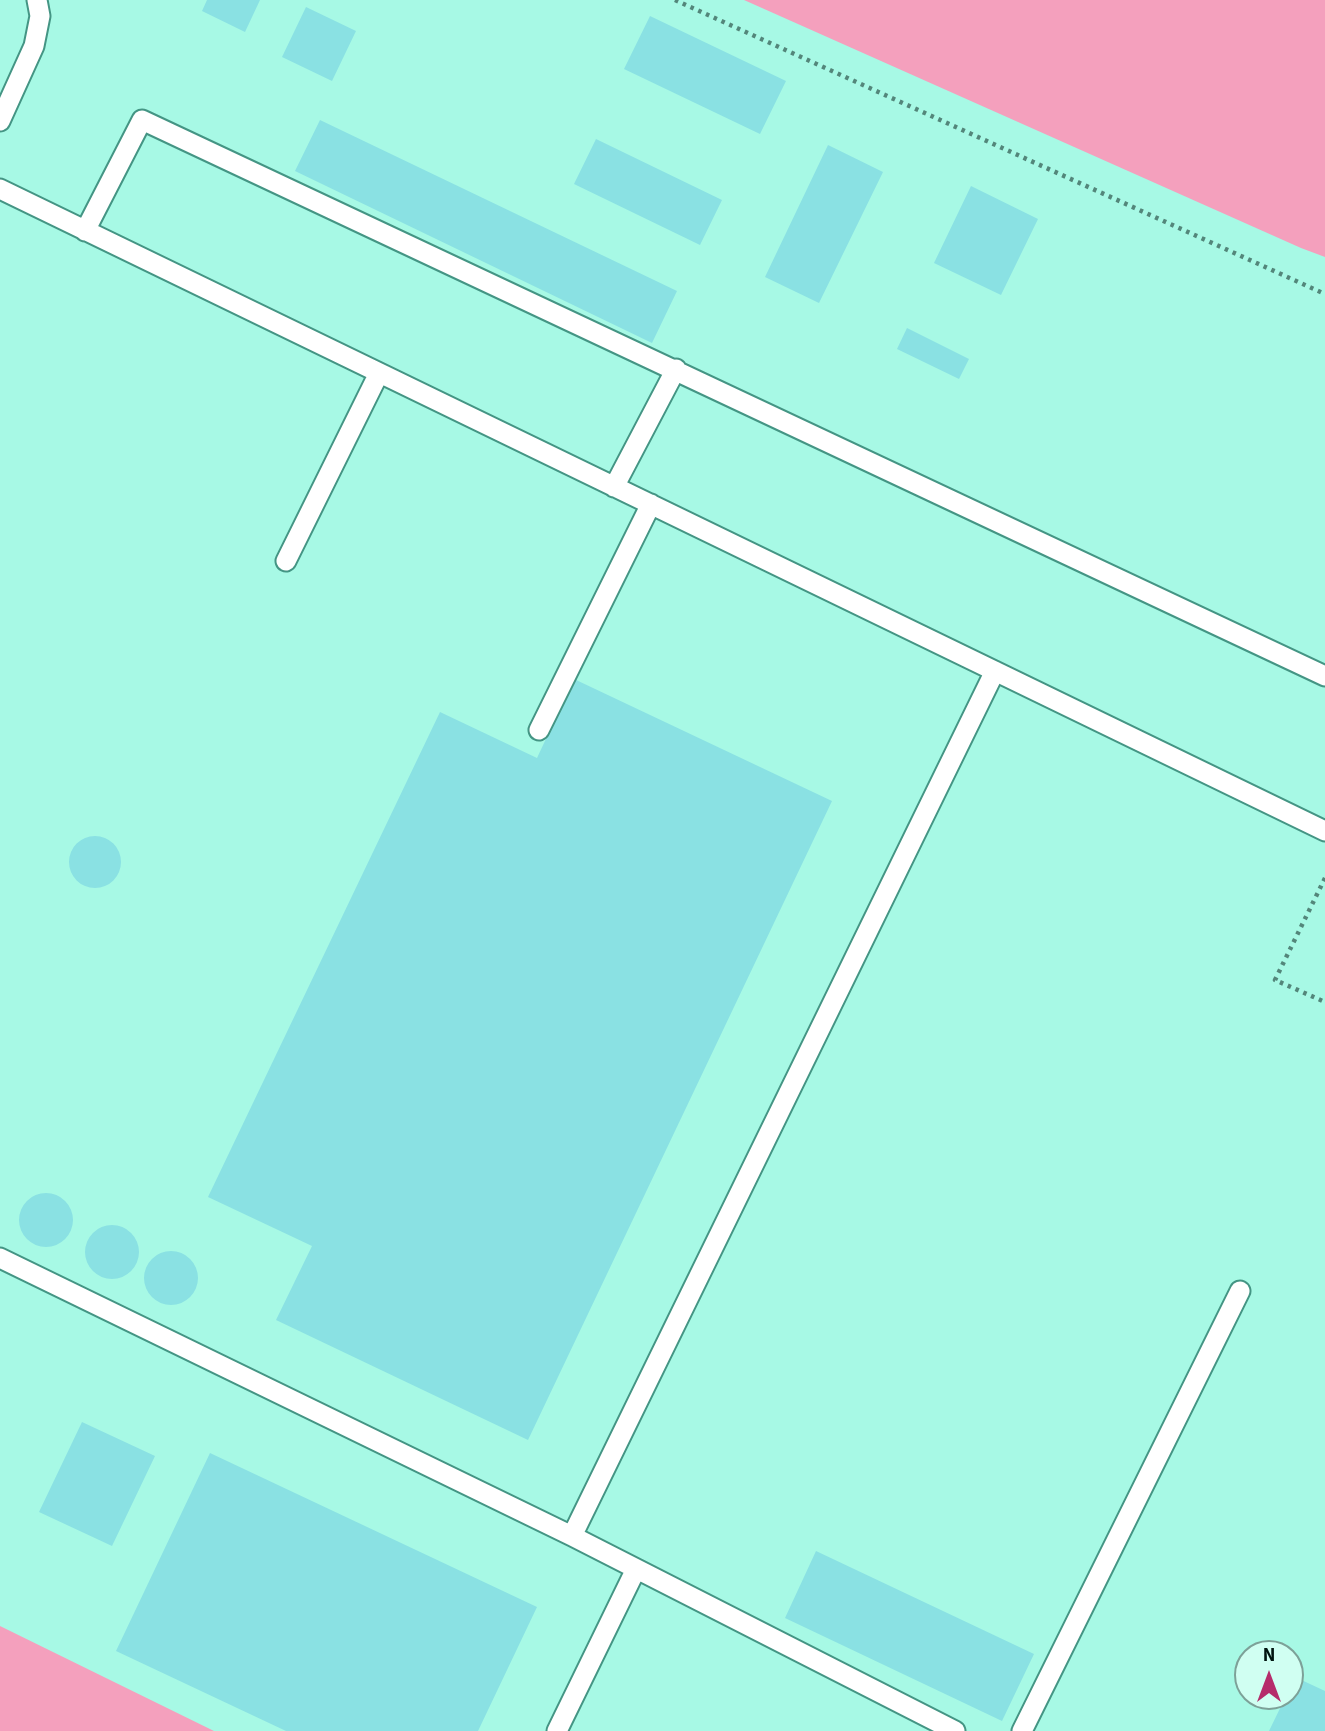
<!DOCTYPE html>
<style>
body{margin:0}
#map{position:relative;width:1325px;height:1731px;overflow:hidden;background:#a7f9e5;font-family:"Source Sans 3",sans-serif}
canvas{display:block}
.north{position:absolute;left:1234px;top:1640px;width:70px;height:70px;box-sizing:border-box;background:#d0fff2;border:2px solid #7da198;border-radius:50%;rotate:0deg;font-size:19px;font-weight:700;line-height:28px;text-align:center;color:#001510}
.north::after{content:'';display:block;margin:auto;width:24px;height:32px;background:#b52c6b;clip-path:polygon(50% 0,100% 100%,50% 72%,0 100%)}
</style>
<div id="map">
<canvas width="1325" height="1731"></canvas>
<div class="north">N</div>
</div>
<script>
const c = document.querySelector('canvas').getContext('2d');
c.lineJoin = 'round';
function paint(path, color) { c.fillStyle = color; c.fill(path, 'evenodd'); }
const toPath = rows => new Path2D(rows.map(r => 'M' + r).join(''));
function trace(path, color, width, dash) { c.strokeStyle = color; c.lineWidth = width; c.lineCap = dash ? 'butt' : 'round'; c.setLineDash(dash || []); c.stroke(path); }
paint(toPath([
 [744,0,1325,0,1325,257,1301,248],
 [0,1626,214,1731,0,1731]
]), '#f4a0bd');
paint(toPath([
 [207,0,260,0,245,32,202,11],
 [306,7,356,31,332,81,282,57],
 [650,16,786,81,760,134,624,69],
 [320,120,677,291,652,343,295,171],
 [596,139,722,200,700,245,574,184],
 [828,145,883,172,819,303,765,277],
 [971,186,1038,219,1001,295,934,263],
 [907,328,969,359,959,379,897,349],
 [574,679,832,801,528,1440,276,1320,312,1246,208,1197,440,712,537,758],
 '69 862a26 26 0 1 1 52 0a26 26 0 1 1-52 0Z',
 '19 1220a27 27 0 1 1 54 0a27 27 0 1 1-54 0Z',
 '85 1252a27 27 0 1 1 54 0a27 27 0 1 1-54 0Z',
 '144 1278a27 27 0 1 1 54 0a27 27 0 1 1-54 0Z',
 [82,1422,155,1456,112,1546,39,1512],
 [210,1453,537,1607,478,1731,286,1731,116,1651],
 [816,1551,1034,1654,1002,1721,785,1618],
 [1295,1677,1325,1691,1325,1731,1269,1731,1286,1696,1290,1696]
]), '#8ae1e3');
const service = toPath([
 [0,121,34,46,40,16,37,0],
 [0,189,1325,831],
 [85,231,142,120,1325,676],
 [614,487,676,369],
 [286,561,379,373],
 [539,730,651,504],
 [0,1258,572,1536,955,1731],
 [572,1536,995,671],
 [557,1731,636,1569],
 [1022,1731,1240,1291]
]);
trace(service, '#449584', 23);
trace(toPath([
 [675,0,1325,294],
 [1325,878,1275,980,1325,1002]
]), '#53867a', 4.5, [3.5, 5]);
trace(service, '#fff', 19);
</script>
